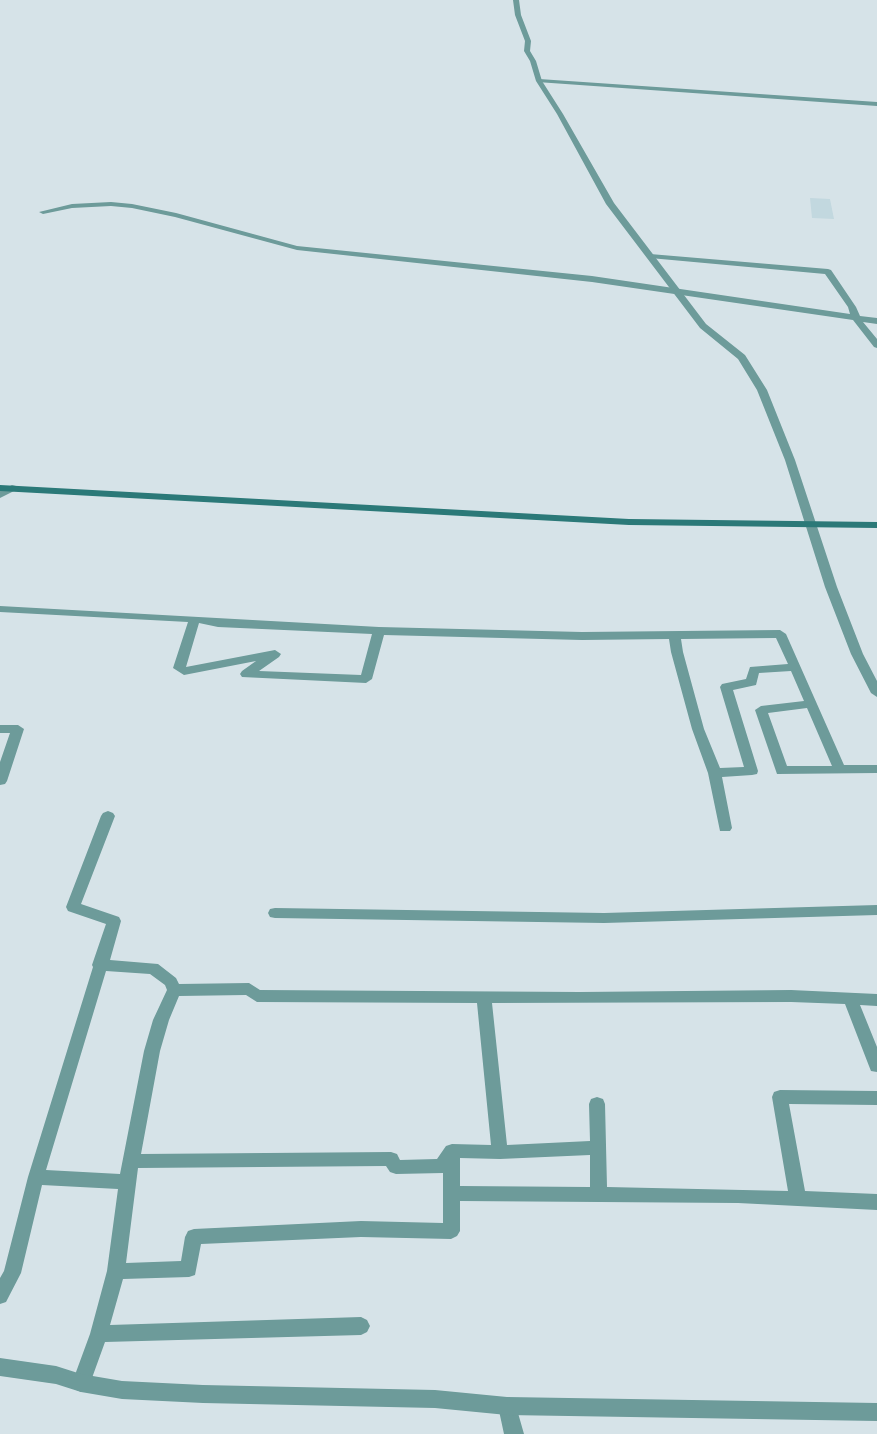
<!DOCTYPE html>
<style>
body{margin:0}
canvas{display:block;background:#d6e3e8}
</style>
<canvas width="877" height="1434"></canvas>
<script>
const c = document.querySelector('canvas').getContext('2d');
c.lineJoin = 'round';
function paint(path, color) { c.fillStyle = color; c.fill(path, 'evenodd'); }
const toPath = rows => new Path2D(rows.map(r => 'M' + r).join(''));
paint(toPath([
 [810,198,830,199,834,219,812,218]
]), '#c2d8df');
paint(toPath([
 [539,79,877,102,877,106,537,82,537,80,539,79],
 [111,202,132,204,176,213,297,246,592,276,850,314,848,307,825,274,650,258,646,256,650,254,828,269,831,270,856,307,860,316,877,318,877,324,863,322,877,339,877,348,874,347,853,320,592,282,297,250,175,217,132,208,111,206,72,208,43,214,39,212,72,204,111,202],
 [12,485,16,486,17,488,16,490,0,498,0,491,12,485],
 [0,606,379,627,582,632,780,630,786,634,844,765,877,765,877,773,777,774,755,710,761,706,804,701,791,671,759,673,756,685,733,690,758,771,757,774,752,775,722,777,732,828,730,831,720,831,708,773,692,729,671,652,669,639,582,640,384,635,372,679,366,683,242,677,240,674,242,671,256,661,184,675,173,668,188,622,0,612,0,606],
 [199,623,218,627,372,634,361,675,259,671,279,657,281,654,275,650,186,667,199,623],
 [776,638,788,664,750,667,746,679,722,684,720,687,744,767,720,768,704,729,683,652,681,639,776,638],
 [807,708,832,766,787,766,768,713,807,708],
 [0,725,18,725,24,729,7,781,5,784,0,785,0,762,10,733,0,733,0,725],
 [108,811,113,813,115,816,81,904,119,917,121,921,110,960,158,964,176,978,179,984,249,983,260,990,580,992,791,990,877,994,877,1006,860,1005,877,1047,877,1072,871,1071,869,1066,845,1004,791,1002,492,1003,507,1145,590,1141,589,1104,591,1099,597,1097,603,1099,605,1104,607,1187,788,1191,772,1097,774,1092,780,1090,877,1091,877,1105,789,1104,805,1191,877,1194,877,1210,738,1203,460,1201,460,1231,457,1236,451,1239,361,1237,201,1244,195,1275,189,1277,123,1279,110,1325,361,1317,367,1320,370,1326,367,1332,361,1335,105,1342,88,1389,81,1392,74,1389,72,1383,90,1334,107,1271,118,1189,42,1185,21,1273,6,1302,0,1304,0,1278,4,1271,28,1177,93,967,92,965,106,924,68,911,66,907,101,816,103,813,108,811],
 [106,971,150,974,165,985,167,990,153,1020,144,1051,120,1174,46,1170,106,971],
 [246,995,257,1002,477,1003,491,1145,452,1144,446,1146,437,1159,400,1160,397,1154,391,1152,141,1154,160,1051,169,1020,179,996,246,995],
 [590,1155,590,1187,460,1186,460,1158,500,1159,590,1155],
 [386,1166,390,1172,396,1174,443,1173,443,1223,361,1221,194,1229,188,1231,185,1237,181,1261,126,1263,138,1168,386,1166],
 [877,905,877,915,604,923,275,918,270,917,268,913,270,909,275,908,604,913,877,905],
 [507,1397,514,1399,524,1434,504,1434,498,1406,500,1399,507,1397]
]), '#6d9b9a');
paint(toPath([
 [513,0,519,0,521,15,531,41,530,51,536,61,542,81,563,114,614,203,706,324,745,355,767,390,795,460,837,587,863,654,877,681,877,697,871,693,851,654,825,587,785,460,757,390,738,359,700,328,606,204,557,114,536,81,530,61,524,51,525,41,515,15,513,0],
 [0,1358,56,1366,81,1374,122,1381,203,1385,435,1390,507,1397,877,1403,877,1421,507,1415,435,1408,203,1403,122,1399,81,1392,56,1384,0,1376,0,1358]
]), '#6d9b9a');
paint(toPath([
 [0,485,629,519,877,522,877,528,629,525,0,491,0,485]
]), '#2b7978');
</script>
